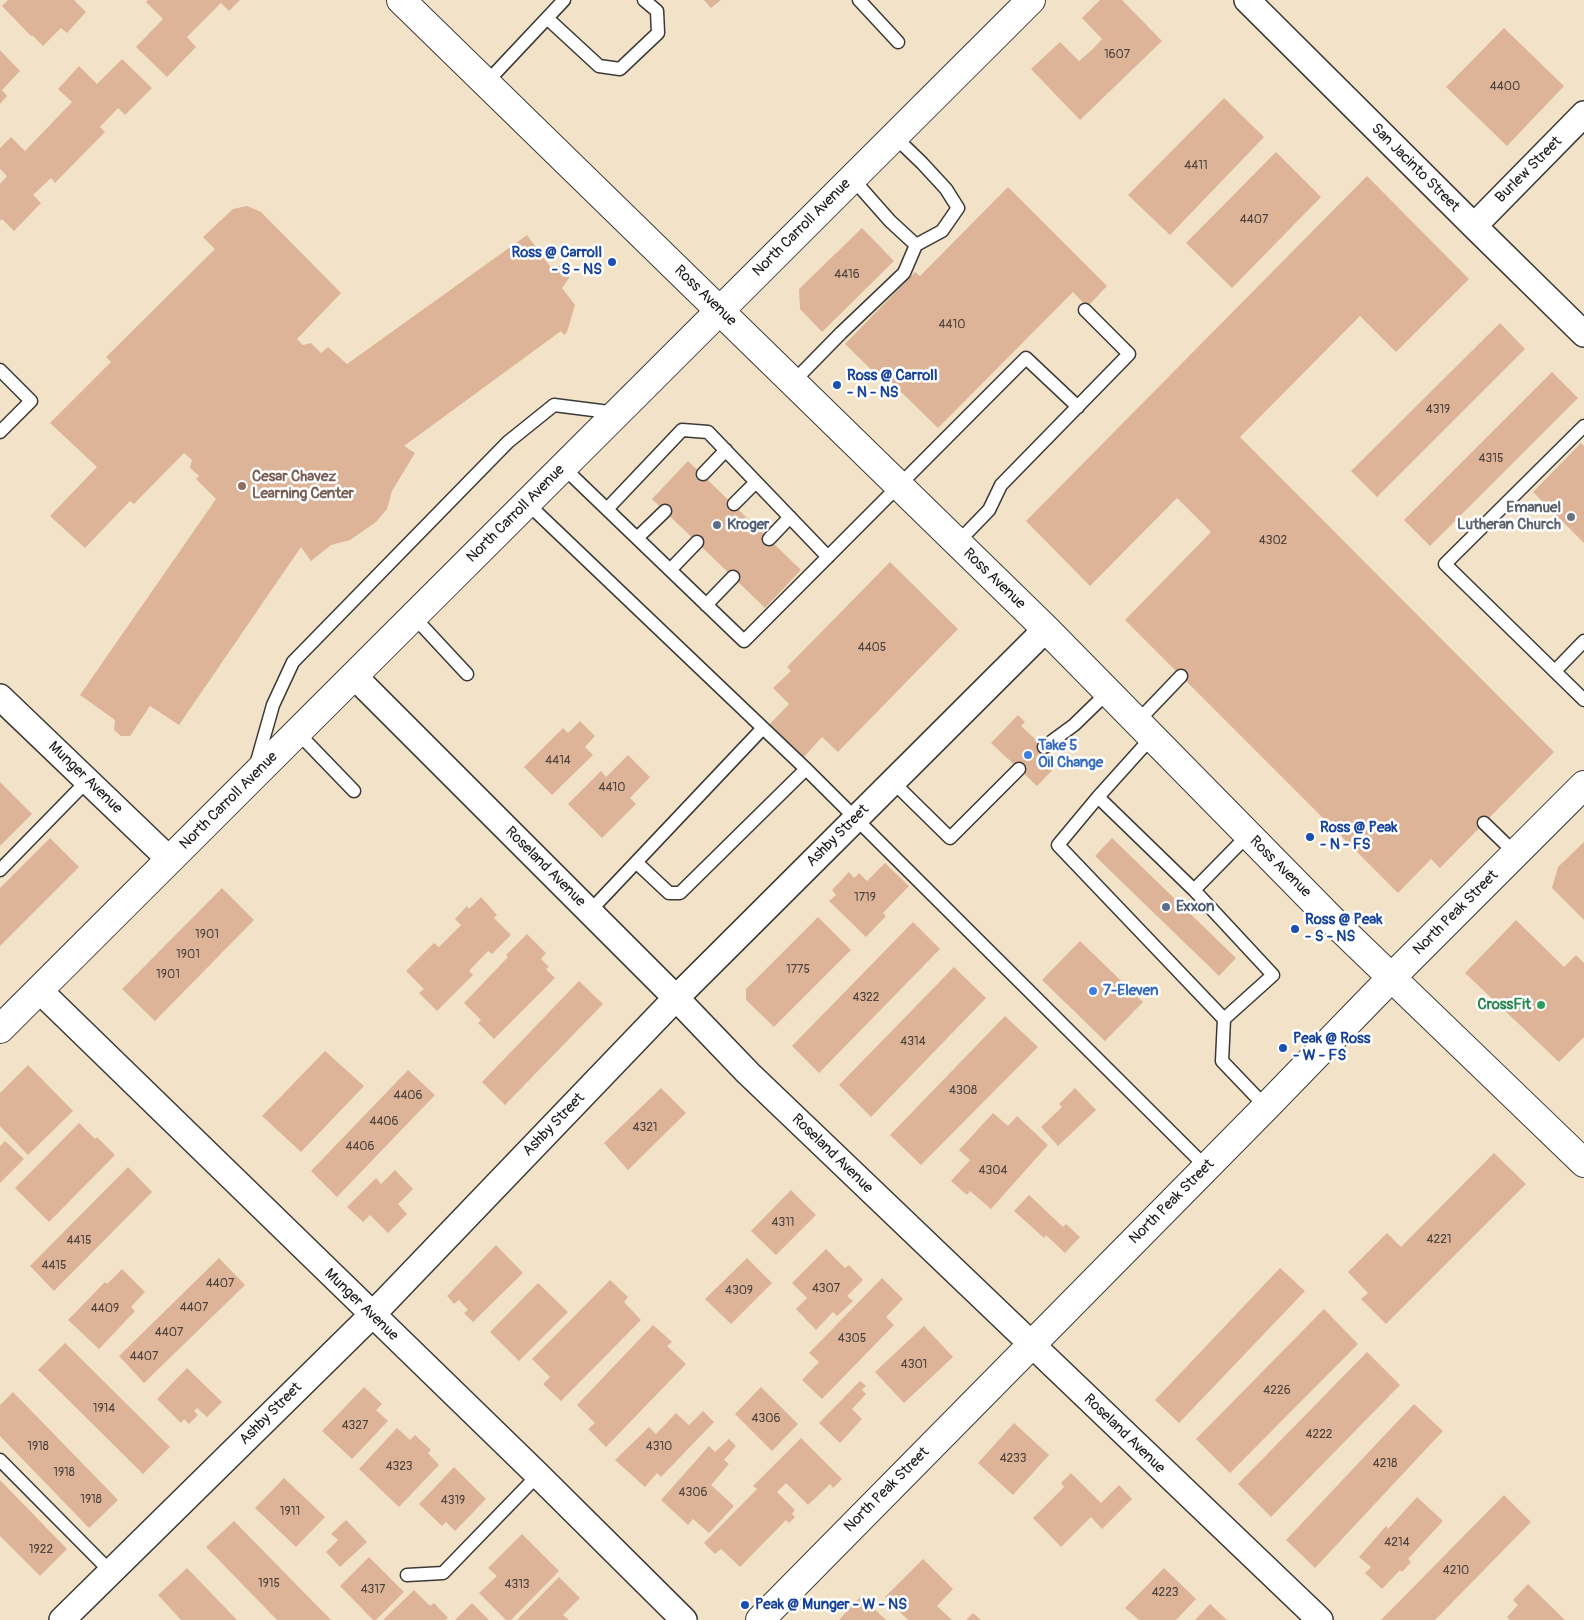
<!DOCTYPE html>
<style>
body{margin:0}
canvas{display:block;background:#f2e3c8}
</style>
<canvas width="1584" height="1620"></canvas>
<script>
const c = document.querySelector('canvas').getContext('2d');
c.lineJoin = 'round';
function paint(path, color) { c.fillStyle = color; c.fill(path, 'evenodd'); }
const toPath = rows => new Path2D(rows.map(r => 'M' + r).join(''));
function trace(path, color, width, dash) { c.strokeStyle = color; c.lineWidth = width; c.lineCap = dash ? 'butt' : 'round'; c.setLineDash(dash || []); c.stroke(path); }
function label(font, color, halo, rows, align = 'center') {
  c.font = font + ' Pangolin,sans-serif'; c.lineWidth = 5; c.setLineDash([]); c.textBaseline = 'middle'; c.strokeStyle = halo; c.fillStyle = color; for (const [text, x, y, turn = 0] of rows) {
    c.save(); c.translate(x, y); c.rotate((+turn || 0) * Math.PI / 180); c.textAlign = isNaN(turn) ? turn : align; if (halo) c.strokeText(text, 0, 0); c.fillText(text, 0, 0); c.restore();
  }
}
paint(toPath([
 [8,0,74,0,86,12,67,33,61,28,43,46,32,35,31,36,2,6],
 [148,0,240,0,229,11,221,3,187,37,196,47,167,77,136,47,163,19,146,2],
 [704,0,721,0,711,8],
 [1100,0,1122,0,1162,41,1080,120,1031,69,1060,42,1079,61,1093,49,1102,39,1082,18],
 [1504,28,1564,86,1507,146,1446,87],
 [0,50,20,71,2,90,7,96,0,104],
 [122,59,152,88,125,115,118,108,100,127,105,132,55,183,51,178,33,195,41,203,14,231,2,219,0,221,0,184,7,176,0,169,0,148,11,137,25,151,72,102,58,89,79,66,97,84],
 [1224,98,1264,137,1170,235,1128,195],
 [1276,152,1321,197,1232,288,1186,243],
 [1367,176,1469,279,1396,352,1360,316,1240,437,1554,752,1440,868,1431,859,1398,893,1125,620,1211,532,1177,498,1090,586,1026,521],
 [1008,187,1107,286,1087,307,1073,292,938,428,889,380,885,383,845,344,915,272,920,276],
 [247,206,261,212,341,293,297,339,303,345,311,343,321,353,328,347,347,364,527,235,552,269,560,266,568,270,569,278,562,288,575,305,567,332,564,335,561,331,404,446,415,453,392,491,387,509,376,522,350,540,331,545,311,561,301,547,179,725,150,706,130,736,121,736,114,730,115,720,80,695,216,499,196,479,199,476,190,468,192,460,184,453,134,504,130,501,85,548,50,516,97,467,50,423,111,362,106,357,215,249,203,237,233,209],
 [862,228,894,261,822,332,800,309,799,289],
 [1500,323,1525,349,1377,497,1351,471],
 [1552,372,1578,398,1430,546,1404,520],
 [1581,443,1584,446,1584,543,1533,492],
 [688,461,801,570,765,608,652,499],
 [890,562,958,629,838,752,822,737,803,758,769,725,789,704,773,688,791,671,787,667],
 [1018,715,1025,722,1021,726,1060,762,1037,786,991,743],
 [580,721,595,736,585,747,593,755,552,795,524,767,563,728,568,733],
 [628,755,650,777,630,798,636,804,602,838,568,804,601,771,606,777],
 [0,782,32,814,0,846],
 [50,838,79,867,0,946,0,888],
 [1112,838,1236,958,1219,976,1095,856],
 [1584,842,1584,920,1552,888,1558,867],
 [885,863,909,886,883,913,886,916,866,937,829,901,836,895,832,890,849,872,854,878,859,873,867,881],
 [222,888,254,920,155,1021,122,989],
 [481,897,497,915,494,918,511,935,492,954,488,951,469,971,473,975,437,1011,419,993,424,989,406,971,434,943,439,947,461,925,455,919,467,906,469,909],
 [818,917,851,950,774,1027,746,1000,746,989],
 [1516,920,1564,967,1576,955,1584,963,1584,1037,1559,1062,1465,973],
 [913,922,940,949,819,1073,792,1046],
 [527,934,546,953,541,959,549,967,546,969,555,978,494,1039,478,1023,481,1020,464,1003,508,957,506,955],
 [1080,941,1143,1002,1105,1041,1042,980],
 [954,967,986,998,871,1117,839,1085],
 [579,981,603,1004,505,1105,482,1082],
 [1005,1016,1038,1047,921,1165,890,1135],
 [325,1051,364,1086,301,1152,262,1116],
 [28,1065,73,1111,28,1155,0,1126,0,1093],
 [408,1070,435,1095,337,1197,311,1171],
 [661,1088,686,1113,628,1170,604,1143],
 [1075,1088,1096,1110,1058,1146,1041,1127,1062,1107,1059,1104],
 [993,1113,1008,1126,1017,1116,1048,1145,991,1209,970,1191,967,1195,951,1181,970,1160,959,1150],
 [79,1123,95,1139,97,1137,115,1155,49,1222,15,1188],
 [5,1141,24,1159,0,1183,0,1146],
 [1494,1153,1526,1184,1386,1324,1361,1299,1368,1293,1348,1272,1387,1233,1401,1247],
 [128,1167,152,1192,54,1291,30,1266],
 [395,1170,413,1189,398,1204,407,1214,388,1233,370,1215,363,1222,347,1207,376,1178,381,1184],
 [791,1190,816,1215,776,1255,751,1231],
 [1029,1195,1063,1227,1066,1224,1080,1237,1065,1253,1046,1235,1044,1238,1014,1211],
 [496,1245,523,1273,473,1322,464,1313,468,1310,459,1300,454,1304,447,1296],
 [826,1249,845,1268,849,1265,863,1280,847,1296,853,1301,837,1316,833,1312,816,1330,796,1309,807,1298,792,1283],
 [219,1258,245,1285,144,1383,119,1356],
 [747,1258,772,1283,731,1324,705,1299],
 [1280,1268,1305,1291,1179,1423,1155,1400],
 [122,1269,145,1292,131,1307,135,1311,99,1349,68,1320,105,1282,107,1284],
 [882,1278,903,1299,886,1317,894,1325,822,1399,802,1380,819,1362,809,1353],
 [610,1280,628,1297,624,1302,641,1320,561,1401,543,1384,550,1377,532,1359],
 [538,1283,568,1312,519,1361,490,1332],
 [1324,1309,1358,1344,1230,1473,1196,1439],
 [653,1325,672,1342,667,1346,686,1364,606,1447,588,1429,595,1423,577,1405],
 [924,1326,953,1357,904,1403,875,1372],
 [65,1343,170,1447,143,1474,38,1370],
 [1367,1352,1400,1385,1271,1517,1238,1484],
 [187,1368,222,1402,207,1417,197,1408,194,1411,198,1415,189,1424,184,1419,181,1423,157,1399],
 [860,1381,866,1386,862,1390,866,1394,852,1409,862,1419,840,1443,819,1423],
 [364,1387,382,1404,376,1410,388,1421,352,1459,322,1431],
 [761,1387,798,1424,772,1451,735,1414],
 [13,1392,118,1500,89,1528,0,1436,0,1405],
 [1414,1404,1443,1431,1315,1568,1286,1540],
 [703,1411,714,1422,661,1477,657,1473,645,1487,615,1460,649,1427,656,1434,676,1413,689,1425],
 [1014,1423,1049,1455,1013,1495,978,1463],
 [397,1428,410,1440,415,1435,431,1450,428,1453,439,1465,399,1507,359,1469],
 [801,1438,842,1479,833,1488,830,1484,808,1505,786,1483,777,1492,795,1510,792,1514,795,1517,789,1523,786,1520,740,1567,721,1549,715,1554,704,1543,757,1489,753,1486],
 [729,1439,736,1446,724,1460,729,1464,711,1485,734,1506,709,1533,693,1519,688,1525,661,1500,709,1446,715,1452],
 [454,1467,486,1499,455,1531,446,1522,442,1526,419,1504],
 [1071,1473,1101,1503,1119,1485,1132,1499,1102,1529,1091,1517,1061,1547,1033,1518,1064,1487,1061,1483],
 [284,1478,325,1517,296,1547,255,1508],
 [0,1480,67,1549,40,1576,0,1536],
 [1504,1495,1531,1522,1435,1620,1381,1620],
 [1417,1497,1443,1521,1408,1559,1411,1562,1402,1572,1400,1570,1382,1589,1365,1573,1371,1567,1359,1557,1386,1526,1388,1529],
 [346,1520,367,1542,340,1567,326,1552,338,1540,331,1534],
 [234,1521,331,1620,277,1620,206,1547],
 [522,1534,559,1571,511,1620,506,1620,479,1593,497,1576,488,1568],
 [369,1557,404,1592,376,1620,373,1620,340,1586],
 [923,1559,953,1589,937,1606,952,1620,908,1620,885,1597],
 [187,1568,237,1620,181,1620,158,1595],
 [1164,1568,1196,1599,1176,1620,1139,1620,1125,1608],
 [559,1577,580,1598,563,1615,569,1620,517,1620],
 [1528,1584,1565,1620,1510,1620,1507,1617,1518,1605,1513,1600],
 [414,1590,430,1606,434,1603,448,1618,445,1620,383,1620],
 [861,1596,886,1620,839,1620],
 [472,1603,489,1620,455,1620],
 [1210,1604,1227,1620,1195,1620],
 [973,1613,981,1620,966,1620]
]), '#deb499');
const lane = toPath([
 [859,0,898,42],
 [547,18,599,66,620,69,658,33,657,11,644,0],
 [486,83,564,0],
 [852,178,890,221,916,245,942,231,958,208,946,189,922,163,894,136],
 [0,370,31,401,0,432],
 [793,382,841,333,904,273,916,245],
 [1584,426,1445,564,1584,700],
 [563,467,744,641,1026,358,1078,407],
 [703,474,726,450],
 [527,503,806,769,1206,1167],
 [734,504,756,482],
 [607,509,682,430,708,432,828,557],
 [637,538,665,511],
 [769,539,790,517],
 [957,543,989,510,1001,485,1129,354,1085,310],
 [670,570,697,542],
 [706,605,733,577],
 [414,617,467,674],
 [1555,671,1584,641],
 [1137,722,1181,676],
 [298,733,354,791],
 [1152,737,1098,797,1058,845,1224,1019,1222,1061,1266,1107],
 [1044,747,1074,725,1108,692],
 [256,765,273,705,293,662,508,442,554,405,617,413],
 [893,782,950,838,1019,769],
 [1098,797,1194,890,1273,975,1224,1019],
 [1484,823,1515,853],
 [637,863,669,893,680,893,806,769],
 [0,870,88,780],
 [1194,890,1248,835],
 [589,912,763,728],
 [0,1460,111,1572],
 [407,1575,443,1573,538,1475]
]);
const street = toPath([
 [1247,0,1474,226,1584,334],
 [1474,226,1584,114],
 [354,676,676,998,748,1073,1320,1620],
 [0,697,170,860],
 [39,990,538,1475,684,1620],
 [62,1620,372,1315,676,998,1046,629]
]);
const secondary = toPath([
 [401,0,1046,629,1340,928,1584,1163],
 [0,1029,1031,0],
 [760,1620,1266,1107,1392,977,1584,785]
]);
trace(lane, '#3c3a36', 15);
trace(street, '#3c3a36', 28);
trace(secondary, '#3c3a36', 30);
trace(lane, '#fff', 12);
trace(street, '#fff', 25);
trace(secondary, '#fff', 28);
for (const [x, y, r, color] of [
 [612,262,5,"#1a4fb4"],
 [837,385,5,"#1a4fb4"],
 [242,486,5,"#8d6e63"],
 [1571,517,5,"#6b7280"],
 [717,525,5,"#5c6f8a"],
 [1028,755,5,"#3f7fe0"],
 [1310,837,5,"#1a4fb4"],
 [1166,907,5,"#5c6f8a"],
 [1295,929,5,"#1a4fb4"],
 [1093,991,5,"#3f7fe0"],
 [1541,1005,5,"#2e9e5b"],
 [1283,1048,5,"#1a4fb4"],
 [745,1605,5,"#1a4fb4"]
]) { const dot = new Path2D(); dot.arc(x, y, r, 0, 2 * Math.PI); c.fillStyle = color; c.fill(dot); trace(dot, '#fff', 2); }
label('12px', '#4c423b', null, [
 ["1607",1117,55],
 ["4400",1505,87],
 ["4411",1196,166],
 ["4407",1254,220],
 ["4416",847,275],
 ["4410",952,325],
 ["4319",1438,410],
 ["4315",1491,459],
 ["4302",1273,541],
 ["4405",872,648],
 ["4414",558,761],
 ["4410",612,788],
 ["1719",865,898],
 ["1901",207,935],
 ["1901",188,955],
 ["1775",798,970],
 ["1901",168,975],
 ["4322",866,998],
 ["4314",913,1042],
 ["4308",963,1091],
 ["4406",408,1096],
 ["4406",384,1122],
 ["4321",645,1128],
 ["4406",360,1147],
 ["4304",993,1171],
 ["4311",783,1223],
 ["4221",1439,1240],
 ["4415",79,1241],
 ["4415",54,1266],
 ["4407",220,1284],
 ["4307",826,1289],
 ["4309",739,1291],
 ["4407",194,1308],
 ["4409",105,1309],
 ["4407",169,1333],
 ["4305",852,1339],
 ["4407",144,1357],
 ["4301",914,1365],
 ["4226",1277,1391],
 ["1914",104,1409],
 ["4306",766,1419],
 ["4327",355,1426],
 ["4222",1319,1435],
 ["1918",38,1447],
 ["4310",659,1447],
 ["4233",1013,1459],
 ["4218",1385,1464],
 ["4323",399,1467],
 ["1918",64,1473],
 ["4306",693,1493],
 ["1918",91,1500],
 ["4319",453,1501],
 ["1911",290,1512],
 ["4214",1397,1543],
 ["1922",41,1550],
 ["4210",1456,1571],
 ["1915",269,1584],
 ["4313",517,1585],
 ["4317",373,1590],
 ["4223",1165,1593]
]);
label('15px', '#1c1c1c', '#fff', [
 ["San Jacinto Street",1415,168,45],
 ["Burlew Street",1529,170,-45],
 ["North Carroll Avenue",802,228,-45],
 ["Ross Avenue",705,296,44],
 ["North Carroll Avenue",516,514,-45],
 ["Ross Avenue",994,579,44],
 ["Munger Avenue",85,778,44],
 ["North Carroll Avenue",229,801,-45],
 ["Ashby Street",838,836,-45],
 ["Roseland Avenue",545,867,45],
 ["Ross Avenue",1280,867,45],
 ["North Peak Street",1456,913,-45],
 ["Ashby Street",554,1125,-46],
 ["Roseland Avenue",832,1154,44],
 ["North Peak Street",1172,1202,-45],
 ["Munger Avenue",361,1305,44],
 ["Ashby Street",271,1414,-45],
 ["Roseland Avenue",1124,1434,44],
 ["North Peak Street",887,1490,-45]
]);
label('bold 15px', '#164399', '#fff', [
 ["Ross @ Carroll",602,253,"right"],
 ["- S - NS",602,270,"right"],
 ["Ross @ Carroll",847,376],
 ["- N - NS",847,393],
 ["Ross @ Peak",1320,828],
 ["- N - FS",1320,845],
 ["Ross @ Peak",1305,920],
 ["- S - NS",1305,937],
 ["Peak @ Ross",1293,1039],
 ["- W - FS",1293,1056],
 ["Peak @ Munger - W - NS",755,1605]
], 'left');
label('bold 15px', '#785e54', '#fff', [
 ["Cesar Chavez",252,477],
 ["Learning Center",252,494]
], 'left');
label('bold 15px', '#5b616d', '#fff', [
 ["Emanuel",1561,508],
 ["Lutheran Church",1561,525]
], 'right');
label('bold 15px', '#4e5e75', '#fff', [
 ["Kroger",727,525],
 ["Exxon",1176,907]
], 'left');
label('bold 15px', '#366cbe', '#fff', [
 ["Take 5",1038,746],
 ["Oil Change",1038,763],
 ["7-Eleven",1103,991]
], 'left');
label('bold 15px', '#27864d', '#fff', [
 ["CrossFit",1531,1005]
], 'right');
</script>
